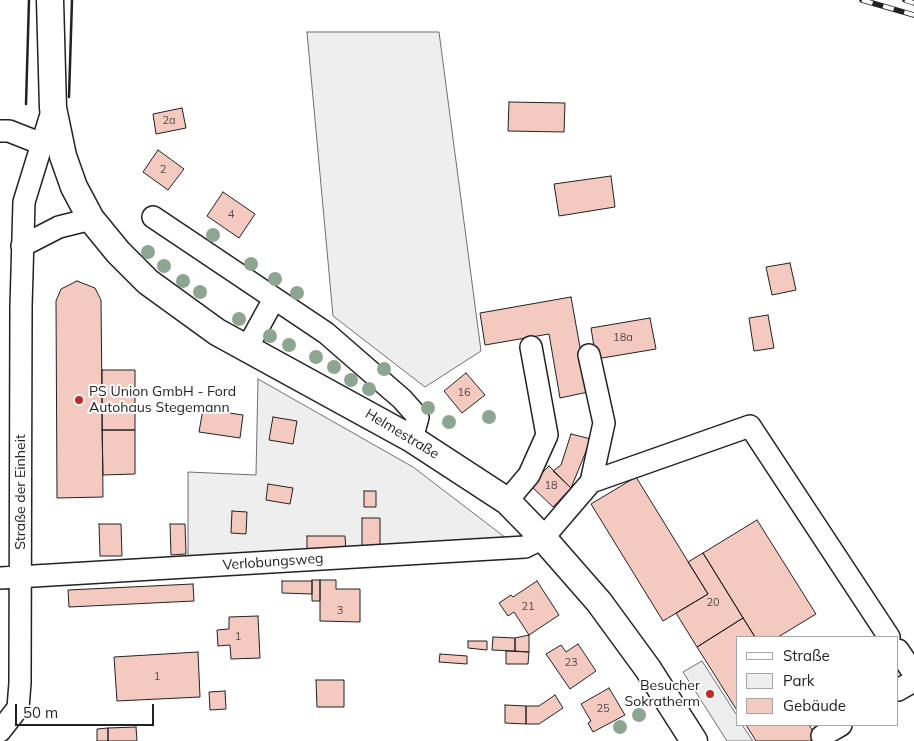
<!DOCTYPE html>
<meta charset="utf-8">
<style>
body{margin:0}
#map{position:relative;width:914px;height:741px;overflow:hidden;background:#fff;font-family:Mulish,sans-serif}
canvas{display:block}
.legend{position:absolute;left:736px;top:636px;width:162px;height:90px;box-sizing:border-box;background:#fff;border:1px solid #a7a7a7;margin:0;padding:6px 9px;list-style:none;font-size:15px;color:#222}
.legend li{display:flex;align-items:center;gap:10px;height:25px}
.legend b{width:25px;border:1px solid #a7a7a7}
.scale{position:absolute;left:15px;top:704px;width:139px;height:22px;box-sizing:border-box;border:2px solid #222;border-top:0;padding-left:6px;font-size:15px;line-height:18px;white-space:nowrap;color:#222;-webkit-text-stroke:4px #fff;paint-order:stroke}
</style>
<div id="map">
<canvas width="914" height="741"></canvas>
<ul class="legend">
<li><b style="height:6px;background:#fff"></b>Straße</li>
<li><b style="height:14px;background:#eee"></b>Park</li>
<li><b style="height:14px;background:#f3c9c0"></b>Gebäude</li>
</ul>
<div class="scale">50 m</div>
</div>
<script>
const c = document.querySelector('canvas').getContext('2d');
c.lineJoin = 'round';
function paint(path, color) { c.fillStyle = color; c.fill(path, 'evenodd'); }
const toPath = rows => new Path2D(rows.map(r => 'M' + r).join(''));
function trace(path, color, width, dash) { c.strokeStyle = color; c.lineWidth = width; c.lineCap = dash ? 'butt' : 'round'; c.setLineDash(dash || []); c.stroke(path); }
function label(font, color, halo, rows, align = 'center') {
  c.font = font + ' Mulish,sans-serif'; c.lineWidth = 4; c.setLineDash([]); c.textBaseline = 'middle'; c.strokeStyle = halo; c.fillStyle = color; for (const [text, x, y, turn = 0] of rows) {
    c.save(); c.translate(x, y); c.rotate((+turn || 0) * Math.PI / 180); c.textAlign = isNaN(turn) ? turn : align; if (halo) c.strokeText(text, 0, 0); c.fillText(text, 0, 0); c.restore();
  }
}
const green = toPath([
 [307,32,439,32,481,351,425,387,333,316,307,32],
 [258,379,413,467,506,538,188,556,188,472,256,475,258,379]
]);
paint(green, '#eee');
trace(green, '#6f6f6f', 1);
const parking = toPath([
 [702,661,738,717,738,725,742,725,753,741,727,741,683,672,702,661]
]);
paint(parking, '#ededed');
trace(parking, '#6f6f6f', 1);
const building = toPath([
 [509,102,565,103,564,132,508,131,509,102],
 [182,108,186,128,156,134,153,114,182,108],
 [158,150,184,169,168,190,143,172,158,150],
 [611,176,615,207,559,216,554,184,611,176],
 [223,192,255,214,239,238,207,216,223,192],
 [790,263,796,290,772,295,766,267,790,263],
 [77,281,95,288,101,300,103,497,57,498,56,301,61,289,77,281],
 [571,297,588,392,560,398,549,334,485,345,480,313,571,297],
 [768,315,774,348,754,351,749,318,768,315],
 [650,318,656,349,596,359,591,328,650,318],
 [102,370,135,370,135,430,102,430,102,370],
 [466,373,485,395,462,413,444,391,466,373],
 [203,409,243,415,240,438,199,432,203,409],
 [273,417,297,421,293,444,269,440,273,417],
 [102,430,135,430,135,474,103,475,102,430],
 [571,434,591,439,571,488,553,471,561,465,571,434],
 [549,466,571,488,553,507,530,485,549,466],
 [636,477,708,594,663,621,591,504,636,477],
 [268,484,293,488,290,504,266,500,268,484],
 [364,491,376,491,376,507,364,507,364,491],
 [232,511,247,512,246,534,231,533,232,511],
 [362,518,380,518,380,547,362,546,362,518],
 [757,520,816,614,778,637,755,637,703,553,757,520],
 [99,524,121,524,122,556,100,556,99,524],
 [170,524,185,524,186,554,171,555,170,524],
 [307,536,345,536,346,551,307,551,307,536],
 [703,553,743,618,697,647,676,613,708,594,688,562,703,553],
 [312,580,320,580,320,601,312,601,312,580],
 [320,580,336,580,336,589,360,589,360,622,320,621,320,580],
 [282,581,312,581,312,594,282,593,282,581],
 [537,581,559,615,529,635,514,612,508,616,499,603,511,595,513,597,537,581],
 [193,584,194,601,69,607,68,590,193,584],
 [258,616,260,658,231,659,230,645,218,646,217,630,229,629,229,617,258,616],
 [743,618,755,637,738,637,738,712,697,647,743,618],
 [529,635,529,652,515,651,515,638,529,635],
 [493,637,515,638,515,651,492,650,493,637],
 [468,641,487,641,487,650,468,648,468,641],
 [578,644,596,671,570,689,546,654,561,645,566,652,578,644],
 [506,651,529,652,528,664,506,664,506,651],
 [198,652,200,697,117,701,114,657,198,652],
 [440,654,467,656,467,664,439,662,440,654],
 [316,680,344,680,344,707,317,707,316,680],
 [609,688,625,715,593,732,588,723,591,721,581,704,609,688],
 [225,691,226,709,210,710,209,692,225,691],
 [555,695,563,708,539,724,526,724,526,706,539,706,555,695],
 [505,705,526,706,526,724,505,723,505,705],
 [746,725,809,725,819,741,756,741,746,725],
 [136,727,137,741,108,741,108,728,136,727],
 [108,728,108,741,97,741,97,729,108,728]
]);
paint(building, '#f3c9c0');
trace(building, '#222', 1);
const minor = toPath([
 [0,131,9,131,42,144],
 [153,217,326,333,402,399,418,417,412,439],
 [22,246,59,227,91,219],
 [247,348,274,299],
 [591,482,750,426,889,637],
 [507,501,529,475,547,435,531,347],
 [0,578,525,547,543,538,591,482,604,423,589,355],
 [898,650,914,674],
 [898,690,914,681],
 [0,731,18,708,20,683,21,307,24,202,53,108],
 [822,736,841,725]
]);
const major = toPath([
 [50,0,53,108,63,156,74,187,91,219,118,252,148,282,217,332,412,439,507,501,543,538,599,602,648,669,694,741]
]);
trace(minor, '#222', 24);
trace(major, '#222', 29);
trace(minor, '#fff', 21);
trace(major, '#fff', 26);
const rail = toPath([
 [862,0,914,15],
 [905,0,914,3]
]);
trace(rail, '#222', 5.5);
trace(rail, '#fff', 4, [11]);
trace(toPath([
 [69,97,72,0],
 [26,104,29,0]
]), '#222', 2.5);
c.fillStyle = '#8da692';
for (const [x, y] of [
 [213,235],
 [148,252],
 [251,264],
 [164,266],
 [275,279],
 [183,281],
 [200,292],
 [297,293],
 [239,319],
 [270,336],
 [289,345],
 [316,357],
 [334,367],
 [384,369],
 [351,380],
 [369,389],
 [428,408],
 [489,417],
 [449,422],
 [639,715],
 [620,727]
]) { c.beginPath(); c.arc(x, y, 7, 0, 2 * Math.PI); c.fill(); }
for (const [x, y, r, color] of [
 [79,400,5,"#c62828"],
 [710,694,5,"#c62828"]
]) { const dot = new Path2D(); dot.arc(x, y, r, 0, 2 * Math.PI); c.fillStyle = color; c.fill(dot); trace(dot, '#fff', 2); }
label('11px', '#564c4a', null, [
 ["2a",169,121],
 ["2",163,170],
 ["4",231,215],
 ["18a",623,338],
 ["16",464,393],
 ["18",551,486],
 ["20",713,603],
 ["21",528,607],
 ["3",340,611],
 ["1",238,637],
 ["23",571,663],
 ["1",157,677],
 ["25",603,709]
]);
label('14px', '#222', '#fff', [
 ["PS Union GmbH - Ford",89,392],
 ["Autohaus Stegemann",89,408],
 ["Besucher",700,686,"right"],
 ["Sokratherm",700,702,"right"]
], 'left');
label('14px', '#222', '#fff', [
 ["Helmestraße",402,434,31],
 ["Straße der Einheit",21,492,-90],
 ["Verlobungsweg",273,562,-4]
]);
</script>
